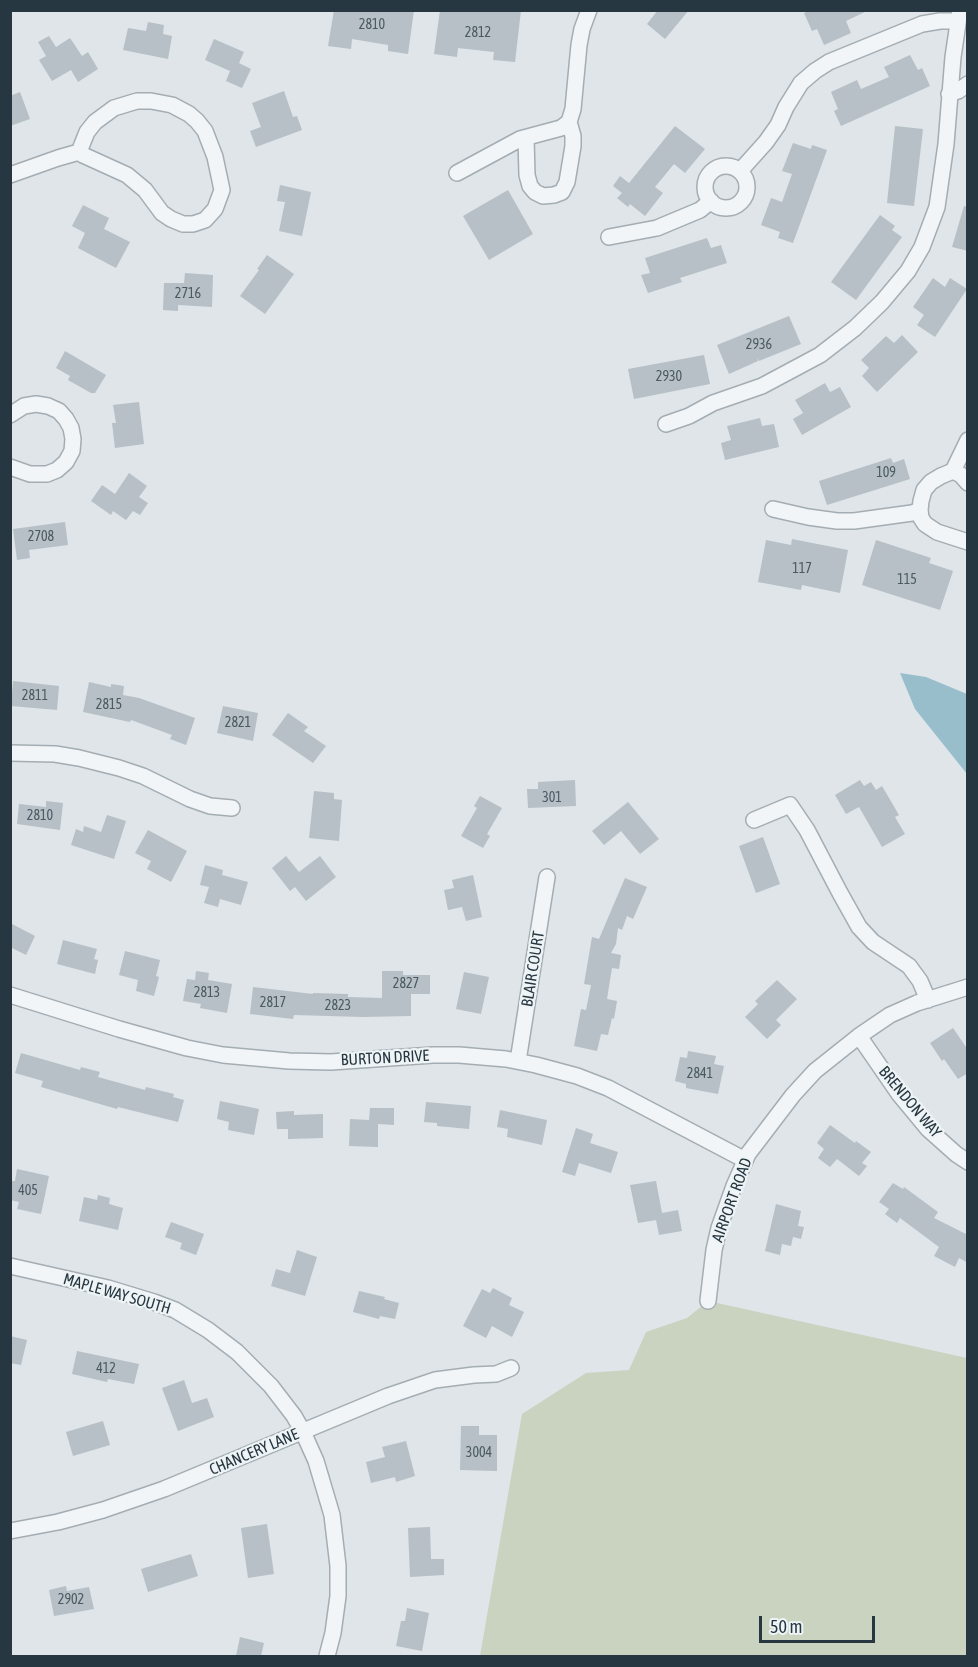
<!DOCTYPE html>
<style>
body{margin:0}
#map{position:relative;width:978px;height:1667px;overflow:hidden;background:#dfe5e9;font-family:"Asap Condensed",sans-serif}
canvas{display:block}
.frame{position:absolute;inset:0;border:12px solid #273741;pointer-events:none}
.scale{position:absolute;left:759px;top:1616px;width:116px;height:27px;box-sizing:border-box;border:3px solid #273741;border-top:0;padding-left:8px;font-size:18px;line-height:21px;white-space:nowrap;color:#273741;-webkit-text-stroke:4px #eef4f6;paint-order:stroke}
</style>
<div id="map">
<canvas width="978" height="1667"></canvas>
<div class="frame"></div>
<div class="scale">50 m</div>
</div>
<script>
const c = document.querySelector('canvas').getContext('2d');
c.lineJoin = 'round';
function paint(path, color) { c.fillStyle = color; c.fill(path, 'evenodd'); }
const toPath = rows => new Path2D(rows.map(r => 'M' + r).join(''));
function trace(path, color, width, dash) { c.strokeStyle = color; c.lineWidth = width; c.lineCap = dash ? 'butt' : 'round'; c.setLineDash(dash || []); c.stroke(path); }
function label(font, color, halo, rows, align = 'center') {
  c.font = font + ' "Asap Condensed",sans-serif'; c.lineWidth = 4.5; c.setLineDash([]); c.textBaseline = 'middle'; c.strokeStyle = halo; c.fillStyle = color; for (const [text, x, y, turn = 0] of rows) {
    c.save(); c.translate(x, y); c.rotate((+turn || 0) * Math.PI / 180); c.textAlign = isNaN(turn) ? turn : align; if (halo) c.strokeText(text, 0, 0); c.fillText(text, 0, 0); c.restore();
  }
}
paint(toPath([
 [708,1301,967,1358,967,1656,480,1656,522,1414,586,1373,629,1370,646,1332,687,1318]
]), '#cad3bf');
paint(toPath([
 [900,673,926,677,967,694,967,774,915,709]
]), '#98becb');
paint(toPath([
 [334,10,414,10,408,54,388,51,388,45,352,39,351,49,328,46],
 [440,10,521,10,515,62,493,60,494,52,458,48,457,57,434,54],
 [658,10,689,10,665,39,647,24],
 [811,10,869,10,846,21,851,33,824,45,817,29,812,31,804,13],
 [148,22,164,25,163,34,172,36,168,59,123,50,128,28,146,31],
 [49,36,56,47,70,38,82,56,88,52,98,69,78,82,71,70,52,81,39,60,46,56,38,42],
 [214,39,244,52,239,63,251,69,242,88,226,81,230,71,205,60],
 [910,55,918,70,922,68,930,86,841,126,834,111,838,109,831,92,857,80,861,89,889,77,884,67],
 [284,91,293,117,297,116,302,130,256,147,250,131,261,127,252,103],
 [20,92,30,119,10,126,10,96],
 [675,126,705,149,685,173,674,164,655,187,663,193,645,216,630,204,628,207,617,198,622,193,613,186,620,176,629,183],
 [895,126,923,129,914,206,887,203],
 [793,143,811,149,812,145,827,150,793,243,778,238,780,232,761,225,771,198,782,202,792,174,782,171],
 [280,185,311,192,302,236,279,231,285,202,277,201],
 [508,190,533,234,489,260,463,216],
 [83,205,109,218,104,229,130,242,116,268,78,248,85,233,72,226],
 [964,206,968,207,968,251,952,247],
 [880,215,895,226,892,230,902,237,856,300,831,282],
 [707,238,711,248,721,245,727,263,680,278,682,282,648,293,641,275,650,273,645,258],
 [267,255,294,274,265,314,240,296,259,270,257,269],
 [185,273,213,275,212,307,178,305,178,311,163,310,164,283,184,283],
 [933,278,945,287,950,278,967,289,935,337,917,325,924,315,913,307],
 [789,316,801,344,759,361,757,358,758,361,729,374,717,345],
 [902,335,918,352,877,392,862,376,869,368,861,360,886,336,894,343],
 [65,351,106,375,95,393,91,393,68,380,70,376,56,368],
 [704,355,710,384,634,399,628,369],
 [825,383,830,392,840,387,851,407,802,435,793,419,803,413,795,400],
 [139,402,144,444,115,448,112,423,116,423,113,405],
 [760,418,762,426,774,424,779,447,725,460,721,443,731,440,727,426],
 [891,458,893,463,904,459,910,479,827,505,819,481],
 [129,473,147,486,139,497,148,503,140,515,133,511,126,520,113,511,111,515,91,501,102,485,115,494],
 [65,522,68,545,29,550,30,558,17,560,13,529],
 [792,539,848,550,840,593,802,585,801,590,758,582,766,540,791,545],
 [876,540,931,558,929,563,953,571,940,610,862,585],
 [13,681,59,686,57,710,11,706],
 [89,682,111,687,111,684,124,686,123,695,139,698,195,718,186,745,170,739,172,735,131,720,130,722,83,712],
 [223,706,258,713,253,741,217,733],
 [288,713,308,727,304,731,326,746,313,763,272,735],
 [575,780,576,806,528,808,527,789,538,789,538,782],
 [860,780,864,786,871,782,876,790,882,786,899,815,895,817,905,834,882,847,859,807,846,814,835,795],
 [314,791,334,793,334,799,342,800,339,841,309,838],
 [480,796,502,808,487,834,490,836,483,848,461,836,477,808,474,806],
 [46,801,63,803,60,830,17,824,19,804,46,807],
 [628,802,659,839,640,854,621,831,604,845,592,831],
 [107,815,126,821,114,859,71,845,76,829,83,832,84,826,101,832],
 [148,830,187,851,171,882,147,869,151,861,135,853],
 [763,837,780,884,756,893,739,846],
 [286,856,299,872,320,856,336,877,306,901,295,887,290,891,272,868],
 [205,865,223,870,222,875,248,882,241,905,220,899,218,907,204,903,209,887,200,885],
 [473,875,482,917,466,921,462,907,448,910,444,890,454,888,452,880],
 [625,878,647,887,633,919,627,916,622,930,618,928,616,944,611,953,621,955,619,969,612,968,607,999,617,1001,614,1019,612,1018,608,1035,601,1034,597,1051,574,1046,581,1009,586,1010,591,985,584,984,592,937,599,939],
 [10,923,35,936,26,955,10,947],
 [63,940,97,949,94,959,98,960,95,974,57,964],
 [125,951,160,960,156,976,159,977,154,996,136,991,138,980,119,975],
 [196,971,209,973,208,980,232,984,227,1013,200,1008,201,1004,183,1001,187,979,195,980],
 [382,971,403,971,403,975,430,975,430,994,411,994,411,1016,363,1017,294,1015,293,1019,250,1014,253,987,313,994,313,993,348,994,348,997,382,998],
 [464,972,489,977,481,1014,456,1009],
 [777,980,797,999,776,1020,781,1025,767,1039,745,1017,758,1004,755,1001],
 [953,1028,968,1050,968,1073,958,1079,944,1059,942,1061,930,1043],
 [688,1051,716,1056,714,1064,724,1066,718,1094,686,1088,686,1084,675,1081,680,1057,687,1058],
 [21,1053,80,1070,81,1067,100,1072,98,1077,145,1090,146,1087,174,1094,173,1097,184,1100,178,1122,118,1107,117,1109,41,1087,43,1081,15,1073],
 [220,1101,259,1109,254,1135,228,1130,229,1122,217,1119],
 [426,1102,471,1106,469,1129,437,1126,437,1123,424,1122],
 [370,1108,394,1108,394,1125,378,1124,378,1147,349,1146,350,1119,369,1120],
 [500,1110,547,1120,542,1145,507,1137,508,1129,497,1127],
 [294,1111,294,1115,323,1114,323,1138,288,1139,288,1129,277,1129,276,1112],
 [830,1125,855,1143,856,1141,871,1152,862,1163,867,1166,859,1176,837,1159,830,1167,818,1158,824,1149,817,1143],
 [576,1128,593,1134,590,1143,618,1152,611,1173,579,1163,575,1176,562,1172],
 [17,1169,49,1176,41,1214,17,1209,19,1202,10,1200,10,1181,15,1181],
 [656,1181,662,1213,678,1210,682,1231,659,1235,656,1220,638,1223,630,1185],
 [893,1183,903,1189,904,1187,938,1212,934,1218,968,1235,968,1263,959,1258,955,1267,934,1256,939,1247,900,1218,897,1223,885,1214,889,1209,879,1202],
 [98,1195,110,1198,109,1204,123,1208,118,1230,79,1221,84,1197,97,1200],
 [776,1204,801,1211,798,1226,804,1227,801,1239,793,1237,791,1246,782,1244,780,1255,765,1251],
 [171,1222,204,1234,196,1255,180,1249,182,1243,165,1237],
 [297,1250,317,1257,305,1296,271,1286,276,1269,290,1273],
 [493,1288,512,1298,509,1305,524,1312,512,1337,492,1326,486,1338,463,1326,482,1289,490,1293],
 [359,1291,385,1297,384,1299,399,1303,395,1319,380,1316,379,1319,353,1312],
 [10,1336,27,1340,21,1365,10,1363],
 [77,1351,139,1364,134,1384,108,1379,107,1382,72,1374],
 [184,1380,192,1403,207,1398,214,1417,178,1431,162,1388],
 [103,1421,110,1445,73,1456,66,1432],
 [461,1426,479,1426,479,1435,497,1435,497,1471,460,1470],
 [406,1441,415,1476,396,1482,395,1477,371,1483,366,1462,385,1457,382,1447],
 [267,1524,274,1574,248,1578,241,1528],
 [430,1527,431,1559,444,1559,444,1575,410,1577,408,1528],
 [191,1554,198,1576,148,1592,141,1569],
 [66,1586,67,1591,89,1587,94,1609,54,1616,49,1590],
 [407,1608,429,1613,422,1651,396,1646,401,1621,405,1621],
 [240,1637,264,1643,261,1656,236,1656]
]), '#b6c0c6');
const minor = toPath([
 [949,94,958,91,968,84],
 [137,101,151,101,172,105,189,114,197,121,205,131,215,157,222,190,215,209,205,220,193,224,183,224,171,219,162,213,145,190,127,175,83,155,79,152,87,132,95,122,114,108,137,101],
 [526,138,527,175,530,186,535,192,543,196,554,195,562,192,567,182,573,146,573,136,569,122],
 '705 187a21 21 0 1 1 42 0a21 21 0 1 1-42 0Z',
 [740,171,766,142,778,125,786,107,801,83,815,71,829,62,922,24,940,21,958,21],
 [457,173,520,139,561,128,569,122,573,109,579,45,582,29,589,10],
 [10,175,58,158,79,152],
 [609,237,657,228,700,210,711,201],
 [10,415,24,406,36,404,48,406,59,411,66,419,71,428,73,439,72,451,66,462,57,470,47,474,30,474,10,467],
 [666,424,689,416,713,403,762,386,820,355,855,328,882,302,908,271,922,247,937,207,946,144,953,57,960,10],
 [953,471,968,440],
 [968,483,961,475,953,471,941,476,931,482,924,490,921,501,920,510,921,518,925,524,937,532,968,542],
 [773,509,808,517,837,521,854,521,912,513,920,510],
 [10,753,55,754,79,758,119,768,143,776,190,799,210,806,232,808],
 [754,820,790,805,807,830,840,893,859,927,873,942,909,966,920,981,928,1000],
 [10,995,119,1029,187,1048,223,1055,289,1061,331,1062,433,1055,459,1055,506,1059,536,1065,577,1076,608,1088,745,1160],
 [859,1036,899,1094,928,1129,956,1154,968,1162],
 [518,1061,547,877],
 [10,1266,108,1288,154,1302,175,1310,208,1330,237,1352,271,1386,294,1416,303,1432,316,1461,332,1515,338,1566,338,1596,333,1633,327,1656],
 [708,1301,714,1250,719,1228,734,1186,748,1154,793,1095,815,1071,859,1036,890,1015,917,1003,968,987],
 [10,1531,58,1522,103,1510,164,1489,388,1396,435,1380,474,1375,496,1374,511,1368]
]);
trace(minor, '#a4adb3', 18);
trace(minor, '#f2f5f7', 15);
label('14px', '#4b5962', null, [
 ["2810",372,25],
 ["2812",478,33],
 ["2716",188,294],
 ["2936",759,345],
 ["2930",669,377],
 ["109",886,473],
 ["2708",41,537],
 ["117",802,569],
 ["115",907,580],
 ["2811",35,696],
 ["2815",109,705],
 ["2821",238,723],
 ["301",552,798],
 ["2810",40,816],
 ["2827",406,984],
 ["2813",207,993],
 ["2817",273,1003],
 ["2823",338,1006],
 ["2841",700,1074],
 ["405",28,1191],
 ["412",106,1369],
 ["3004",479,1453],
 ["2902",71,1600]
]);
label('16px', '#273741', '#eef4f6', [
 ["BLAIR COURT",533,969,-81],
 ["BURTON DRIVE",385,1058,-3],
 ["BRENDON WAY",910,1102,50],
 ["AIRPORT ROAD",732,1200,-70],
 ["MAPLE WAY SOUTH",117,1294,16],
 ["CHANCERY LANE",254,1452,-23]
]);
</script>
